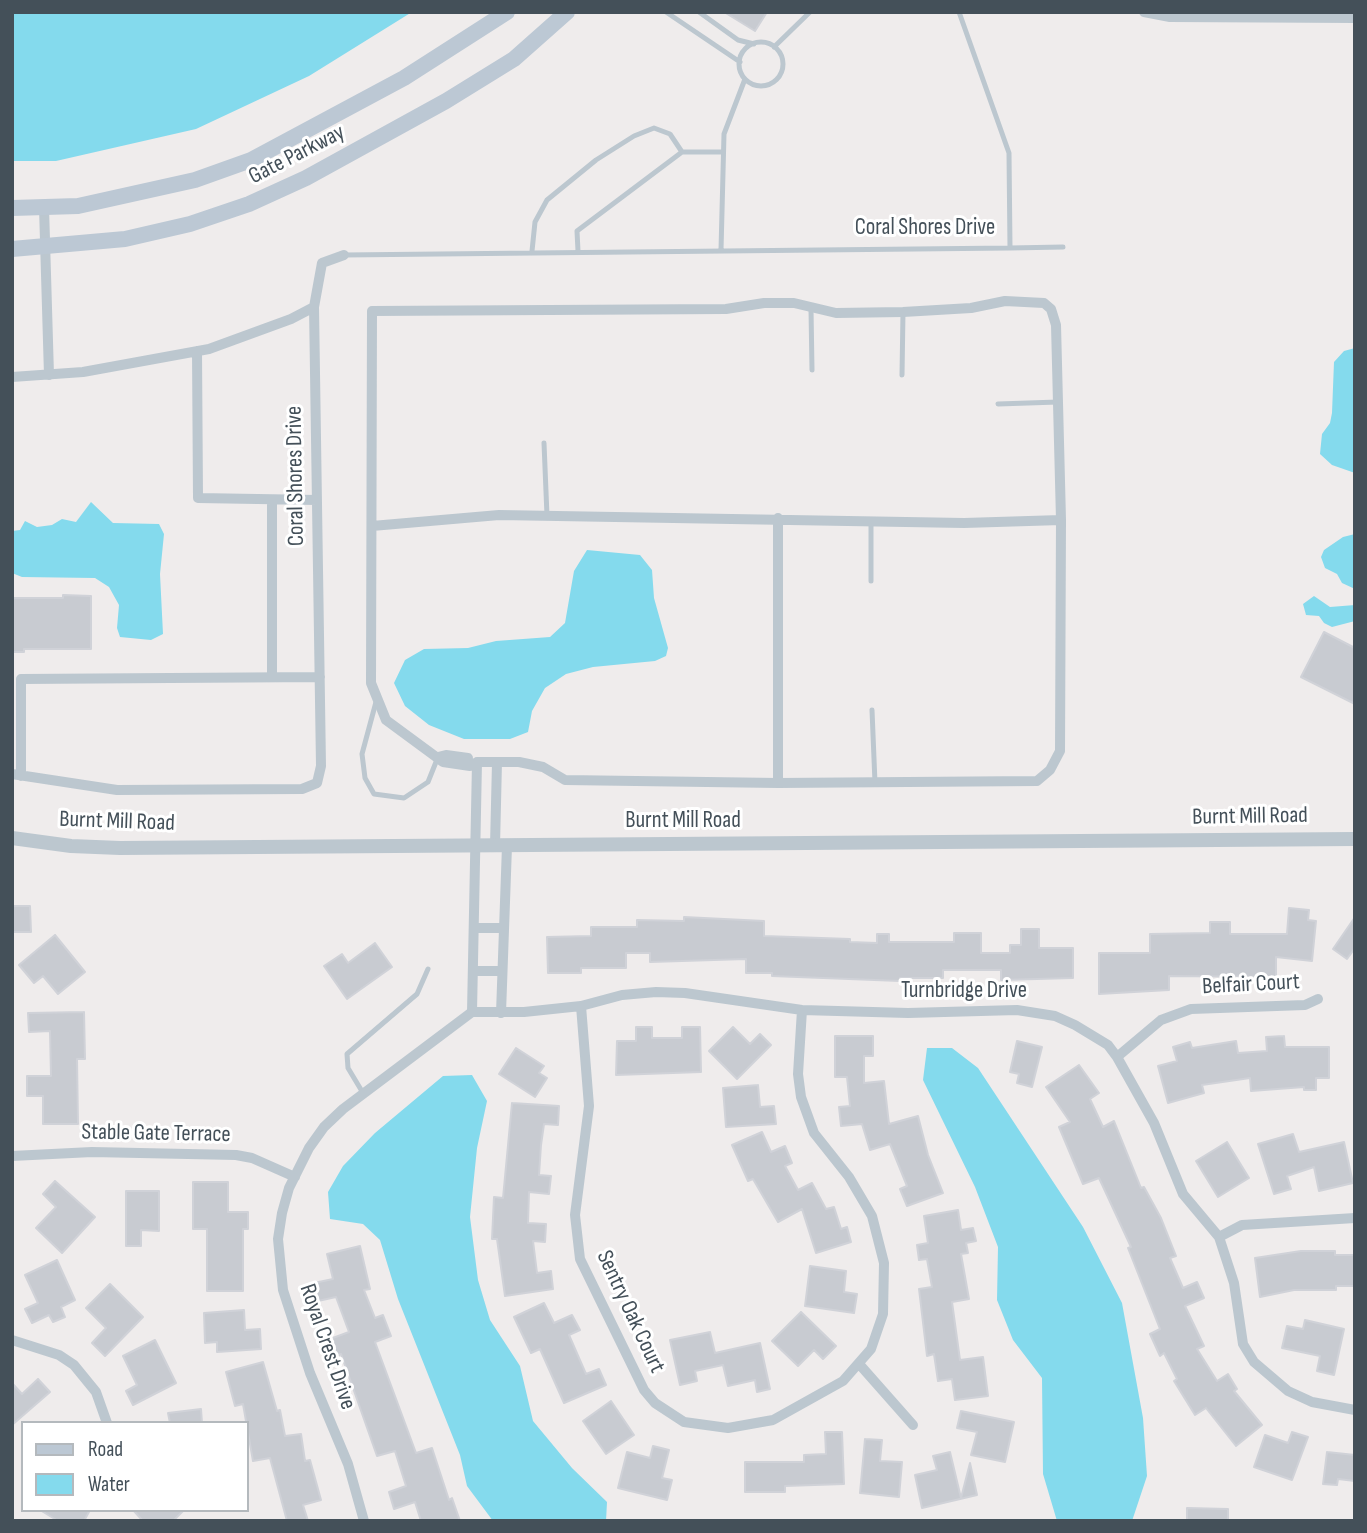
<!DOCTYPE html>
<style>
body{margin:0}
#map{position:relative;width:1367px;height:1533px;overflow:hidden;background:#efecec;font-family:"Sofia Sans Condensed",sans-serif}
canvas{display:block}
.frame{position:absolute;inset:0;border:14px solid #445059;pointer-events:none}
.legend{position:absolute;left:21px;top:1421px;width:228px;height:91px;box-sizing:border-box;background:#fff;border:2px solid #b4b9bd;margin:0;padding:9px 12px;list-style:none;font-size:21px;color:#445059}
.legend li{display:flex;align-items:center;gap:14px;height:35px}
.legend b{width:35px;border:2px solid #b4b9bd}
</style>
<div id="map">
<canvas width="1367" height="1533"></canvas>
<div class="frame"></div>
<ul class="legend">
<li><b style="height:9px;background:#bcc8d4"></b>Road</li>
<li><b style="height:19px;background:#84daed"></b>Water</li>
</ul>
</div>
<script>
const c = document.querySelector('canvas').getContext('2d');
c.lineJoin = 'round';
function paint(path, color) { c.fillStyle = color; c.fill(path, 'evenodd'); }
const toPath = rows => new Path2D(rows.map(r => 'M' + r).join(''));
function trace(path, color, width, dash) { c.strokeStyle = color; c.lineWidth = width; c.lineCap = dash ? 'butt' : 'round'; c.setLineDash(dash || []); c.stroke(path); }
function label(font, color, halo, rows, align = 'center') {
  c.font = font + ' "Sofia Sans Condensed",sans-serif'; c.lineWidth = 6; c.setLineDash([]); c.textBaseline = 'middle'; c.strokeStyle = halo; c.fillStyle = color; for (const [text, x, y, turn = 0] of rows) {
    c.save(); c.translate(x, y); c.rotate((+turn || 0) * Math.PI / 180); c.textAlign = isNaN(turn) ? turn : align; if (halo) c.strokeText(text, 0, 0); c.fillText(text, 0, 0); c.restore();
  }
}
paint(toPath([
 [12,12,412,12,309,76,196,129,56,161,12,161],
 [1355,348,1355,473,1332,465,1320,454,1322,434,1330,423,1332,413,1334,362,1344,351],
 [91,502,113,523,159,524,164,534,160,574,163,634,151,640,120,637,117,628,119,605,109,587,95,578,22,577,12,573,12,531,20,530,25,521,37,527,52,525,62,519,76,522],
 [1355,534,1355,589,1342,583,1337,574,1325,568,1321,557,1324,550,1343,537],
 [587,550,640,555,652,570,654,598,668,648,666,656,655,661,593,667,566,674,545,688,532,711,528,732,510,739,464,739,429,725,405,706,394,683,405,660,424,649,468,648,496,641,550,637,565,623,574,571],
 [1314,596,1330,607,1355,605,1355,621,1332,627,1324,623,1319,616,1306,615,1303,604],
 [927,1048,952,1048,978,1068,1083,1227,1122,1303,1143,1418,1147,1476,1132,1521,1057,1521,1043,1474,1042,1378,1013,1340,997,1300,998,1247,975,1187,923,1080],
 [472,1075,487,1101,477,1148,470,1217,478,1280,490,1320,520,1366,533,1421,572,1468,607,1502,606,1521,493,1521,467,1486,460,1455,398,1299,380,1240,363,1224,330,1219,328,1192,343,1166,375,1133,443,1076]
]), '#84daed');
const building = toPath([
 [724,12,767,12,755,31,724,12],
 [63,595,91,596,91,649,24,649,24,652,12,652,12,598,63,598,63,595],
 [1324,632,1355,648,1355,704,1301,677,1324,632],
 [12,906,30,906,31,932,12,932,12,906],
 [1289,908,1309,910,1308,920,1316,921,1312,961,1276,957,1276,977,1169,976,1169,990,1099,994,1099,953,1150,953,1150,934,1210,933,1210,922,1230,922,1230,934,1287,934,1289,908],
 [684,917,764,921,764,936,850,939,850,942,877,943,877,934,889,934,889,942,954,942,954,933,981,933,981,953,1010,953,1010,945,1021,945,1021,929,1039,929,1039,948,1073,948,1073,978,1001,980,1001,970,943,970,943,978,900,978,900,981,772,976,772,973,746,973,746,959,650,962,650,953,626,953,626,968,581,968,581,973,548,973,547,937,591,936,591,927,637,927,637,920,684,921,684,917],
 [1355,917,1355,948,1347,959,1333,949,1355,917],
 [55,935,85,972,58,994,43,976,34,983,19,965,55,935],
 [375,943,392,967,347,999,324,966,342,954,348,963,375,943],
 [84,1012,85,1059,77,1059,78,1124,43,1124,43,1096,27,1096,27,1076,51,1076,50,1031,29,1032,28,1013,84,1012],
 [636,1027,652,1027,652,1038,682,1038,682,1027,700,1027,701,1072,616,1075,617,1041,636,1041,636,1027],
 [733,1027,750,1044,760,1034,771,1045,737,1079,709,1051,733,1027],
 [835,1036,873,1036,873,1056,864,1056,864,1083,884,1081,889,1124,918,1116,928,1155,943,1193,907,1206,900,1189,907,1186,890,1144,870,1150,862,1124,841,1126,839,1107,850,1106,847,1077,835,1077,835,1036],
 [1284,1036,1285,1047,1329,1047,1329,1078,1316,1078,1316,1090,1304,1090,1304,1087,1251,1091,1250,1078,1202,1085,1204,1093,1168,1103,1158,1066,1177,1061,1173,1047,1190,1042,1192,1048,1236,1041,1238,1053,1267,1051,1266,1037,1284,1036],
 [1017,1041,1042,1047,1032,1087,1017,1083,1019,1074,1010,1072,1017,1041],
 [516,1048,544,1066,539,1073,547,1078,535,1097,499,1074,516,1048],
 [1079,1065,1099,1093,1090,1099,1103,1127,1114,1121,1141,1188,1144,1187,1161,1218,1176,1256,1170,1258,1183,1288,1197,1282,1204,1298,1185,1306,1204,1346,1197,1349,1217,1381,1228,1374,1237,1389,1234,1391,1262,1425,1236,1446,1206,1408,1195,1415,1174,1381,1177,1379,1164,1353,1160,1356,1150,1334,1160,1329,1128,1248,1131,1247,1099,1178,1083,1184,1059,1127,1070,1122,1046,1087,1079,1065],
 [758,1085,760,1107,774,1106,776,1124,726,1127,723,1088,758,1085],
 [512,1103,559,1106,558,1125,544,1124,541,1145,539,1175,551,1176,549,1194,529,1192,528,1223,546,1224,545,1242,533,1241,537,1273,551,1271,553,1289,505,1296,497,1239,492,1239,494,1197,503,1198,512,1103],
 [762,1132,771,1152,785,1146,792,1163,785,1166,798,1190,812,1183,826,1209,834,1207,841,1229,847,1227,851,1242,816,1253,802,1209,778,1222,753,1179,748,1181,732,1145,762,1132],
 [1293,1134,1299,1152,1344,1142,1353,1183,1319,1191,1314,1167,1287,1176,1291,1189,1274,1194,1258,1144,1293,1134],
 [1227,1142,1249,1178,1218,1197,1196,1161,1227,1142],
 [55,1181,95,1217,62,1253,36,1228,56,1207,43,1194,55,1181],
 [193,1182,228,1182,228,1212,248,1212,248,1229,243,1229,243,1291,207,1291,207,1229,193,1229,193,1182],
 [126,1191,159,1191,159,1231,141,1230,141,1246,126,1246,126,1191],
 [958,1210,961,1230,973,1228,976,1241,966,1243,968,1253,961,1254,969,1299,952,1302,960,1360,983,1357,988,1396,955,1400,952,1379,938,1381,934,1354,927,1356,919,1289,932,1287,927,1259,919,1260,917,1245,928,1243,924,1216,958,1210],
 [360,1246,370,1289,364,1290,375,1318,383,1315,391,1336,375,1342,416,1453,432,1448,449,1500,452,1498,460,1521,421,1521,415,1502,394,1509,389,1492,406,1486,395,1451,377,1456,341,1354,337,1356,330,1339,349,1332,336,1297,318,1301,314,1283,333,1279,327,1254,360,1246],
 [1301,1251,1335,1251,1335,1255,1355,1255,1355,1286,1336,1286,1336,1290,1294,1290,1260,1297,1255,1258,1301,1251],
 [57,1260,75,1300,61,1307,65,1317,53,1322,49,1315,32,1323,25,1309,38,1303,25,1275,57,1260],
 [810,1266,846,1271,844,1292,857,1294,854,1313,805,1306,810,1266],
 [110,1284,143,1317,105,1356,92,1343,106,1328,86,1308,110,1284],
 [544,1303,554,1323,572,1315,580,1330,569,1335,586,1374,599,1369,606,1385,564,1403,540,1349,531,1353,514,1317,544,1303],
 [244,1310,245,1330,260,1329,261,1349,217,1352,217,1342,205,1343,204,1313,244,1310],
 [801,1312,836,1346,823,1359,814,1350,798,1366,772,1341,801,1312],
 [1305,1320,1344,1329,1334,1375,1317,1371,1320,1356,1282,1348,1287,1326,1303,1329,1305,1320],
 [710,1332,715,1353,760,1343,770,1389,757,1392,755,1380,728,1386,723,1365,695,1371,697,1381,680,1385,670,1340,710,1332],
 [155,1340,176,1383,133,1405,126,1391,137,1385,123,1356,155,1340],
 [263,1362,277,1411,280,1410,285,1436,301,1434,305,1461,310,1460,321,1500,303,1505,308,1521,287,1521,270,1458,253,1461,243,1404,235,1406,226,1372,263,1362],
 [38,1379,50,1392,12,1425,12,1383,22,1394,38,1379],
 [611,1401,634,1435,606,1454,583,1421,611,1401],
 [201,1409,202,1423,170,1423,168,1413,201,1409],
 [961,1411,1014,1422,1005,1462,971,1455,977,1432,957,1428,961,1411],
 [825,1432,842,1432,844,1484,785,1486,785,1492,745,1492,745,1462,804,1462,804,1455,826,1454,825,1432],
 [1292,1432,1308,1437,1292,1480,1254,1467,1265,1435,1288,1443,1292,1432],
 [865,1439,882,1440,880,1461,902,1462,899,1497,860,1493,865,1439],
 [653,1446,669,1450,662,1478,672,1480,667,1500,618,1488,627,1452,650,1458,653,1446],
 [950,1452,961,1498,970,1463,977,1495,922,1508,915,1475,937,1470,933,1456,950,1452],
 [1327,1452,1355,1455,1355,1481,1338,1479,1337,1485,1323,1484,1327,1452],
 [1187,1508,1228,1509,1228,1521,1187,1521,1187,1508],
 [40,1510,90,1510,84,1521,58,1521,40,1510],
 [133,1510,184,1510,173,1521,143,1521,133,1510]
]);
paint(building, '#c8cbd1');
trace(building, '#d0d2d8', 2);
trace(toPath([
 [666,12,740,62],
 [699,12,738,40,754,44],
 '739 64a22 22 0 1 1 44 0a22 22 0 1 1-44 0Z',
 [774,47,810,12],
 [1010,248,1063,247],
 [721,250,724,134,745,79],
 [532,251,535,222,547,200,596,160,634,136,654,128,670,134,682,152,722,152],
 [578,251,577,231,682,152],
 [344,255,1010,248,1009,153,959,12],
 [811,309,812,370],
 [902,375,903,312],
 [998,404,1058,402],
 [544,443,547,516],
 [871,521,871,581],
 [376,702,362,754,365,778,374,794,404,798,428,782,438,757],
 [872,710,875,783],
 [363,1093,348,1068,347,1054,417,994,428,969]
]), '#bcc7cf', 5);
trace(toPath([
 [1144,12,1170,17,1355,18],
 [44,207,49,375],
 [1005,301,1044,303,1051,309,1056,325,1061,520,1060,751,1050,770,1037,781,778,783,565,780,543,767,519,762,477,762,470,766,443,762,386,720,371,683,372,311,726,309,764,303,794,303,836,313,903,312,971,308,1005,301],
 [197,351,198,498,317,500],
 [12,377,83,372,209,349,291,319,314,307],
 [272,501,272,677],
 [778,518,778,783],
 [372,526,499,515,964,523,1061,520],
 [438,757,446,755,468,758],
 [12,774,117,790,302,789,317,783,321,766,314,307,322,263,344,255],
 [21,776,21,679,320,677],
 [495,846,497,762],
 [474,928,503,928],
 [474,971,502,971],
 [581,1006,589,1106,575,1215,580,1259,644,1390,655,1403,684,1422,728,1428,773,1420,843,1381,871,1349,883,1314,884,1263,872,1216,849,1177,814,1133,801,1097,798,1074,802,1010],
 [472,1012,524,1012,581,1006,622,995,656,992,685,993,802,1010,908,1013,1017,1010,1055,1016,1075,1025,1108,1045,1117,1057,1154,1123,1183,1194,1219,1237,1234,1283,1243,1344,1254,1362,1288,1391,1312,1402,1355,1410],
 [472,1012,477,762],
 [501,1013,507,846],
 [1117,1057,1161,1020,1191,1009,1305,1005,1318,999],
 [12,1156,92,1152,236,1155,252,1158,295,1177],
 [1219,1237,1242,1225,1355,1218],
 [12,1340,59,1355,74,1365,96,1392,107,1423],
 [860,1365,913,1425],
 [364,1521,348,1464,310,1373,283,1290,278,1239,282,1213,289,1188,309,1148,324,1127,343,1109,472,1012]
]), '#bcc7cf', 10);
trace(toPath([
 [12,838,71,846,120,848,1355,839]
]), '#bcc7cf', 14);
trace(toPath([
 [12,208,78,206,195,180,251,160,404,78,507,12],
 [12,249,125,239,190,224,249,204,306,178,446,101,514,59,567,12]
]), '#bcc8d4', 16);
label('23px', '#445059', '#fff', [
 ["Gate Parkway",297,155,-27],
 ["Coral Shores Drive",925,228],
 ["Coral Shores Drive",296,476,-91],
 ["Burnt Mill Road",1250,817,-1],
 ["Burnt Mill Road",683,821],
 ["Burnt Mill Road",117,822,2],
 ["Belfair Court",1251,985,-3],
 ["Turnbridge Drive",964,991],
 ["Stable Gate Terrace",156,1134,1],
 ["Sentry Oak Court",630,1312,65],
 ["Royal Crest Drive",327,1347,71]
]);
</script>
